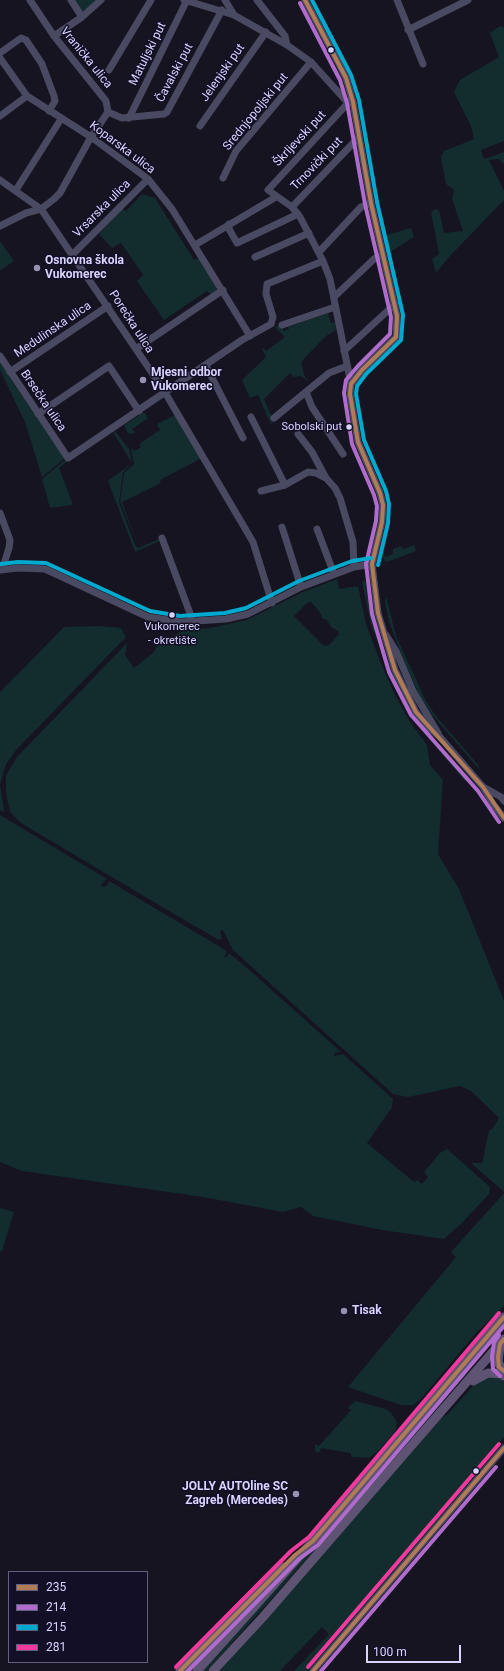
<!DOCTYPE html>
<meta charset="utf-8">
<style>
body{margin:0}
#map{position:relative;width:504px;height:1671px;overflow:hidden;background:#161421;font-family:Roboto,sans-serif}
canvas{display:block}
.legend{position:absolute;left:8px;top:1571px;width:140px;height:92px;box-sizing:border-box;background:#130f26;border:1px solid #625e7d;margin:0;padding:5px 7px;list-style:none;font-size:12px;color:#d9d4ff}
.legend li{display:flex;align-items:center;gap:8px;height:20px}
.legend b{width:20px;border:1px solid #625e7d}
.scale{position:absolute;left:366px;top:1645px;width:95px;height:18px;box-sizing:border-box;border:2px solid #d9d4ff;border-top:0;padding-left:5px;font-size:12px;line-height:14px;white-space:nowrap;color:#d9d4ff;-webkit-text-stroke:3px #130f26;paint-order:stroke}
</style>
<div id="map">
<canvas width="504" height="1671"></canvas>
<ul class="legend">
<li><b style="height:5px;background:#b07c57"></b>235</li>
<li><b style="height:5px;background:#b06ccc"></b>214</li>
<li><b style="height:5px;background:#00a9ce"></b>215</li>
<li><b style="height:5px;background:#f13a9d"></b>281</li>
</ul>
<div class="scale">100 m</div>
</div>
<script>
const c = document.querySelector('canvas').getContext('2d');
c.lineJoin = 'round';
function paint(path, color) { c.fillStyle = color; c.fill(path, 'evenodd'); }
const toPath = rows => new Path2D(rows.map(r => 'M' + r).join(''));
function trace(path, color, width, dash) { c.strokeStyle = color; c.lineWidth = width; c.lineCap = dash ? 'butt' : 'round'; c.setLineDash(dash || []); c.stroke(path); }
function label(font, color, halo, rows, align = 'center') {
  c.font = font + ' Roboto,sans-serif'; c.lineWidth = 3; c.setLineDash([]); c.textBaseline = 'middle'; c.strokeStyle = halo; c.fillStyle = color; for (const [text, x, y, turn = 0] of rows) {
    c.save(); c.translate(x, y); c.rotate((+turn || 0) * Math.PI / 180); c.textAlign = isNaN(turn) ? turn : align; if (halo) c.strokeText(text, 0, 0); c.fillText(text, 0, 0); c.restore();
  }
}
paint(toPath([
 [73,0,96,0,82,13],
 [500,26,504,27,504,141,481,150,484,159,504,152,504,164,499,159,489,160,504,191,504,200,449,257,436,273,432,259,439,254,431,212,435,209,439,210,444,233,463,231,452,199,454,190,446,184,441,157,444,151,474,139,471,126,454,92,460,80,499,57,490,33],
 [142,194,155,198,194,260,199,258,216,286,216,290,211,295,207,291,164,320,137,281,143,275,121,243,112,248,99,234,122,209,126,211],
 [411,228,414,237,387,254,383,236],
 [0,241,14,261,1,270,0,269],
 [328,313,331,323,335,322,336,330,326,336,301,362,305,377,310,383,301,376,294,377,290,373,264,399,274,422,271,424,258,395,250,398,242,380,266,357,262,349,264,348,266,351,285,337,275,327,281,324,284,331,289,329,288,327],
 [0,360,12,381,65,458,42,477,25,422,0,370],
 [144,412,148,418,132,429,135,433,130,434,127,432,124,425],
 [175,415,202,458,160,480,161,483,122,502,138,545,120,501,124,473,134,464,131,450,132,449,135,451,141,447,139,444,160,430,157,424],
 [115,431,129,449,132,463,123,472,119,502,135,545,138,548,159,539,160,541,135,552,108,481,132,463,113,432],
 [66,459,69,460,59,468,73,505,50,508,42,479],
 [414,545,416,551,398,558,386,562,382,557,380,548,385,547,385,549,383,550,385,557,393,554,393,549,401,546,403,549],
 [337,579,339,589,358,586,366,624,380,661,395,695,410,722,427,745,430,765,443,780,438,854,459,889,504,1001,504,1192,471,1163,482,1163,489,1131,493,1128,499,1118,471,1091,460,1086,408,1097,393,1094,233,950,223,930,220,931,222,938,219,940,174,914,21,823,11,813,8,803,6,793,6,776,16,758,127,643,125,655,134,668,154,652,157,646,184,630,210,628,247,620,303,592],
 [311,602,319,611,323,619,326,619,331,627,338,631,339,634,329,645,324,646,294,616,307,603],
 [365,580,370,609,375,629,392,671,408,705,420,724,467,780,465,781,425,734,398,691,371,625,362,582],
 [386,596,396,636,426,701,436,716,479,766,479,769,433,716,419,695,404,661,389,622,385,602],
 [100,626,121,628,126,637,17,749,6,764,0,785,4,810,4,812,0,810,0,692,64,627],
 [0,815,107,879,101,884,102,887,107,886,109,881,222,948,227,952,224,957,227,957,229,953,246,967,341,1052,334,1053,334,1056,343,1054,393,1099,392,1107,367,1143,414,1182,417,1180,422,1184,428,1177,424,1172,440,1153,447,1149,490,1187,489,1194,461,1224,444,1239,382,1230,313,1216,301,1207,283,1212,203,1197,22,1171,0,1162],
 [504,1193,504,1306,476,1333,421,1399,413,1405,401,1405,348,1387,456,1257,451,1252],
 [0,1208,14,1212,2,1251,0,1251],
 [463,1372,467,1374,354,1506,207,1671,202,1671,352,1502],
 [497,1376,504,1382,504,1437,471,1473,473,1475,465,1488,308,1671,294,1671,329,1634,322,1627,280,1671,219,1671,441,1418,448,1414,479,1379],
 [355,1401,386,1409,391,1413,397,1422,396,1429,394,1433,377,1452,369,1458,351,1457,351,1453,321,1448,319,1453,315,1451,315,1444,319,1446,351,1410,348,1408]
]), '#132c2d');
trace(toPath([
 [30,0,54,36,106,101,108,112,122,118,164,114,167,112,222,10],
 [71,0,82,17],
 [184,0,234,15,287,45,311,62,348,103,352,102],
 [225,0,234,15],
 [257,0,285,36,287,45],
 [305,0,338,62,346,78,353,102,371,203,397,316,396,337,362,370,351,384,350,394,358,442,380,493,383,505,382,522,372,564,378,613,395,670,416,712,427,726,440,737,483,787,493,804,504,818],
 [397,0,423,64],
 [408,30,468,0],
 [54,36,82,17,101,0],
 [0,53,21,38,26,40,42,64,54,96,55,101,49,111],
 [0,58,27,96,91,137,148,179,172,209,250,336],
 [109,70,151,0],
 [348,103,268,190,292,207,300,217,323,261,330,279,351,384],
 [0,116,27,96],
 [129,118,187,0],
 [200,126,266,32],
 [223,178,236,151,311,62],
 [0,180,41,209,163,389,253,542,272,603],
 [16,190,61,119],
 [292,207,359,137],
 [229,224,229,229,237,243,298,214],
 [0,226,26,213,41,209,54,199,60,193,91,137,108,112],
 [195,245,276,197],
 [319,252,361,207,371,203],
 [72,255,148,179],
 [255,257,309,233],
 [334,297,374,259,382,255],
 [282,325,335,307],
 [136,349,223,290],
 [344,351,395,304],
 [0,356,68,458,242,340,271,324,273,317,266,294,267,284,323,261],
 [206,366,243,438],
 [10,372,108,306],
 [306,392,312,407,343,454],
 [38,414,109,366,139,411],
 [251,417,285,485,308,472,316,473,326,478,335,488,340,498,353,542,354,567],
 [274,418,329,373,347,366],
 [298,434,312,452,326,478],
 [261,491,285,485],
 [0,513,10,540,9,548,2,570],
 [282,527,301,587],
 [317,529,334,574],
 [162,538,191,616,191,622],
 [0,570,18,568,45,569,148,617,180,622,226,619,248,614,301,587,354,567,372,564],
 [386,635,396,651,413,691,438,733],
 [485,788,501,797,504,801],
 [313,1671,504,1448]
]), '#4a4962', 7);
trace(toPath([
 [500,1345,498,1361,504,1376],
 [473,1381,488,1373,503,1374],
 [180,1671,241,1608,284,1567],
 [197,1671,313,1541,504,1317],
 [213,1671,263,1617,504,1339]
]), '#5e5373', 9);
trace(toPath([
 [305,0,346,78,353,102,371,203,397,316,396,337,362,370,351,384,350,394,358,442,380,493,383,505,382,522,372,564,378,613,395,670,416,712,483,787,504,818],
 [504,1339,500,1344,498,1357,499,1367,504,1371],
 [180,1671,295,1555,313,1541,504,1317],
 [313,1671,504,1448]
]), '#b07c57', 4);
trace(toPath([
 [300,3,340,80,347,103,365,204,391,317,390,334,358,366,346,380,344,393,352,444,374,495,377,506,376,521,366,564,372,614,389,672,411,715,478,791,499,822],
 [499,1335,494,1342,492,1357,493,1369,500,1376],
 [188,1671,299,1559,318,1545,504,1326],
 [321,1671,496,1467]
]), '#b06ccc', 4);
trace(toPath([
 [312,0,351,75,359,100,377,202,403,315,401,340,366,374,357,386,356,394,364,440,386,491,389,504,388,523,378,565],
 [0,564,18,562,46,563,150,611,180,616,225,613,246,608,299,581,352,561,371,558]
]), '#00a9ce', 4);
trace(toPath([
 [176,1667,291,1551,309,1537,499,1313],
 [308,1667,499,1444]
]), '#f13a9d', 4);
for (const [x, y, r, color] of [
 [331,50,3.5,"#d9d4ff"],
 [37,268,4,"#9591b1"],
 [143,380,4,"#9591b1"],
 [349,427,3.5,"#d9d4ff"],
 [172,615,3.5,"#d9d4ff"],
 [344,1311,4,"#9591b1"],
 [476,1471,3.5,"#d9d4ff"],
 [296,1494,4,"#9591b1"]
]) { const dot = new Path2D(); dot.arc(x, y, r, 0, 2 * Math.PI); c.fillStyle = color; c.fill(dot); trace(dot, '#130f26', 1.5); }
label('11px', '#d9d4ff', '#130f26', [
 ["Sobolski put",342,427],
 ["Vukomerec",172,627,"center"],
 ["- okretište",172,641,"center"]
], 'right');
label('12px', '#d9d4ff', '#130f26', [
 ["Matuljski put",148,54,-64],
 ["Vranička ulica",86,58,51],
 ["Čavalski put",175,73,-62],
 ["Jelenjski put",223,73,-55],
 ["Srednjopoljski put",256,112,-51],
 ["Škrljevski put",300,139,-47],
 ["Koparska ulica",122,148,37],
 ["Trnovički put",317,164,-46],
 ["Vrsarska ulica",102,209,-45],
 ["Porečka ulica",131,322,57],
 ["Medulinska ulica",53,330,-34],
 ["Brsečka ulica",43,401,56]
]);
label('bold 12px', '#d9d4ff', '#130f26', [
 ["Osnovna škola",45,261],
 ["Vukomerec",45,275],
 ["Mjesni odbor",151,373],
 ["Vukomerec",151,387],
 ["Tisak",352,1311],
 ["JOLLY AUTOline SC",288,1487,"right"],
 ["Zagreb (Mercedes)",288,1501,"right"]
], 'left');
</script>
